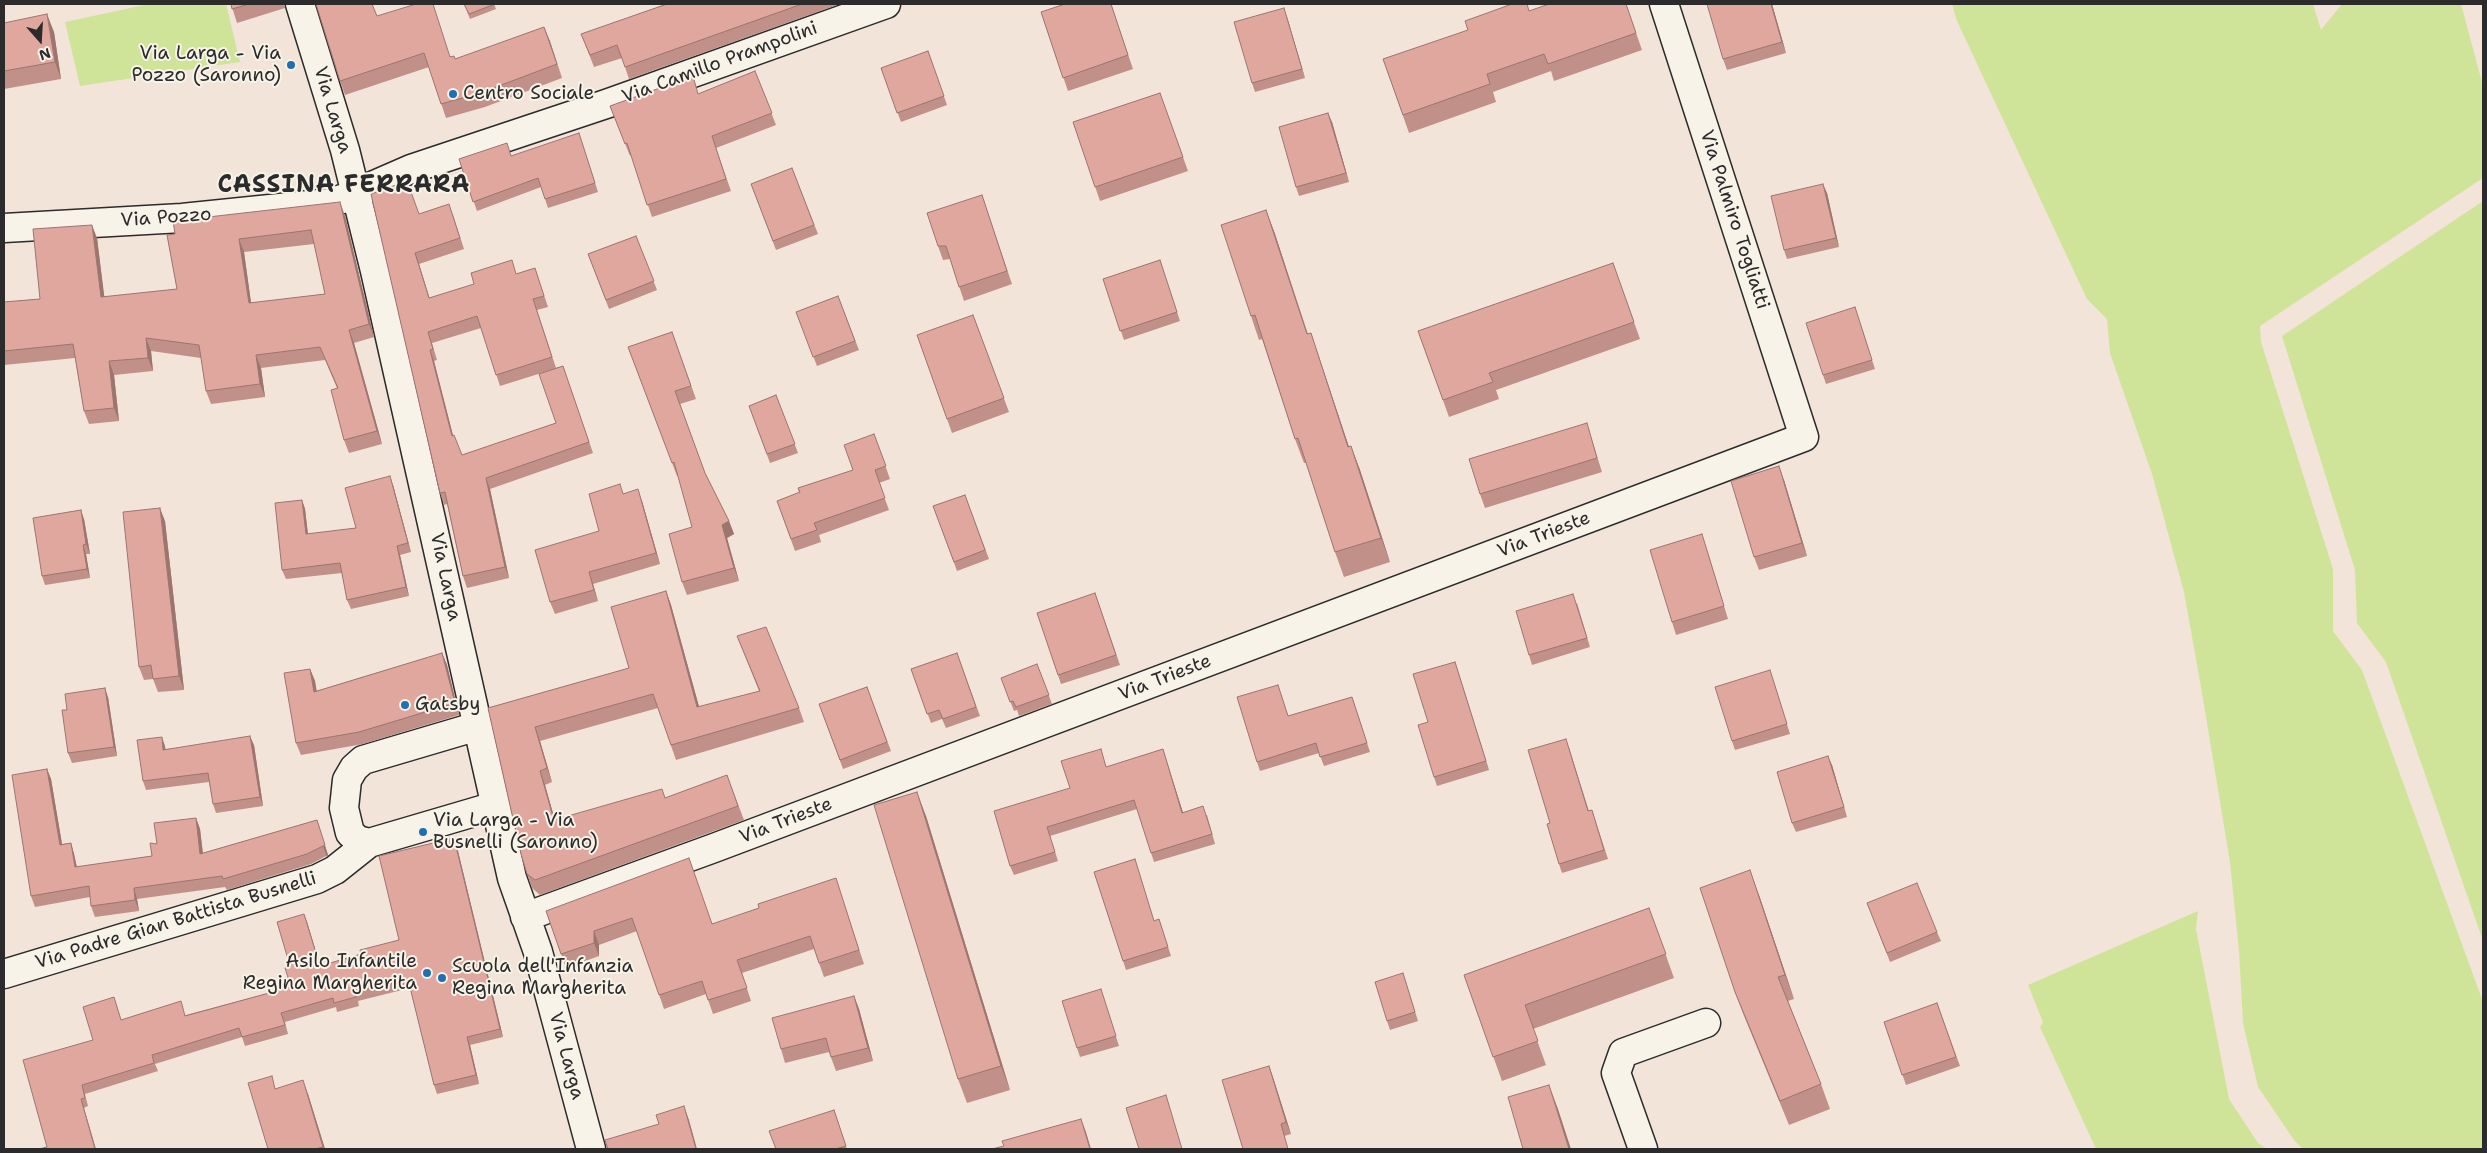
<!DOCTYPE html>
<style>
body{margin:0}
#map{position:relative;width:2487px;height:1153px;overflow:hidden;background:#f2e4d9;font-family:"Shantell Sans",sans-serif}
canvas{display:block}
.frame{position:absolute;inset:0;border:5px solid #2b2b2b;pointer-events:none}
.north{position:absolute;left:15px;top:15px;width:50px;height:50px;-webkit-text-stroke:4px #f7f3e8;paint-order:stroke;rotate:161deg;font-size:14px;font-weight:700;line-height:20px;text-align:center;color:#2b2b2b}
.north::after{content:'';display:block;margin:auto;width:18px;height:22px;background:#2b2b2b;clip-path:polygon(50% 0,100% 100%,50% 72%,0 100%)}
</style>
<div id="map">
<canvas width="2487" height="1153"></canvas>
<div class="frame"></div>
<div class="north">N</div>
</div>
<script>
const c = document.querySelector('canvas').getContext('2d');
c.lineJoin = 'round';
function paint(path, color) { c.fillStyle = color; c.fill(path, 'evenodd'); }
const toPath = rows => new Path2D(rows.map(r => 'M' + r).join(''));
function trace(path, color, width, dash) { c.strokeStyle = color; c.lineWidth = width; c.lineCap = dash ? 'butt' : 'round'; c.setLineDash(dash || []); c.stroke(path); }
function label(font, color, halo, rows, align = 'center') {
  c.font = font + ' "Shantell Sans",sans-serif'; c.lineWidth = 4; c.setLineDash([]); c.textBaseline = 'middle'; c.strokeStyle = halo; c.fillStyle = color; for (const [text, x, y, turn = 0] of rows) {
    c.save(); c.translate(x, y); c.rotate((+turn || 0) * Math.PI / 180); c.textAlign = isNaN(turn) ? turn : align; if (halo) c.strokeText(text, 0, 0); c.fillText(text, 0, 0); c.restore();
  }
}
paint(toPath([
 [149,4,226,4,240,62,80,86,65,22],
 [1952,4,2313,4,2321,30,2342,4,2461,4,2483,86,2483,178,2260,326,2261,342,2333,569,2333,631,2362,670,2483,1002,2483,1149,2303,1149,2294,1140,2258,1087,2243,1023,2239,951,2230,862,2201,687,2184,592,2152,474,2110,353,2107,319,2087,299,1957,21],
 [2483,201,2483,941,2386,662,2357,623,2355,570,2282,336],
 [2198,911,2196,929,2229,1099,2258,1143,2267,1149,2096,1149,2040,1027,2043,1022,2028,985]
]), '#cfe499');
const minor = toPath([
 [300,4,345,150,375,271,512,878,538,952,591,1149],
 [4,228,182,218,329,203,342,199,411,169,606,104,886,4],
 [369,843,358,840,350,833,344,808,347,780,354,768,363,760,478,726],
 [525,917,714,848,1804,437,1664,4],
 [4,974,317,879,335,870,369,843,495,806],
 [1643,1149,1616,1073,1623,1053,1706,1023]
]);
trace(minor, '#2b2b2b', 31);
trace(minor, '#f7f3e8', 28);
paint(toPath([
 [231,4,285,4,285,8,237,23],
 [464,4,494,4,496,9,470,19],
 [667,4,840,4,629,79,622,58,594,67,581,34],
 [1111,4,1133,69,1068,91,1041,12],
 [1626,4,1642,50,1554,81,1551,71,1493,92,1496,102,1409,133,1383,59,1529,11],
 [1707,4,1772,4,1786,53,1727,70,1723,59],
 [377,16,451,57,456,59,544,27,562,78,485,107,446,118,429,67,345,95,340,81],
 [1287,17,1305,78,1255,92,1252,83],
 [4,23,54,32,61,79,4,89],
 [928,51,947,105,901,122,881,68],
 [755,71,776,125,716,148,731,191,652,217,631,155,630,156,610,106,699,94],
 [1160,93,1188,171,1100,201,1073,122],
 [1332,122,1349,182,1299,196,1296,187],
 [582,142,598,192,548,208,541,187,477,211,459,159,511,156],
 [792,168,818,234,776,250,751,184],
 [1827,193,1839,247,1787,259,1784,250],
 [371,194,419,214,453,215,464,249,419,264,429,298,516,274,535,268,548,307,537,310,556,368,563,366,593,453,490,489,509,578,467,588,463,576,447,504,444,505,440,493],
 [481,328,500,386,551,370,556,423,462,455,453,436,434,361,437,360,432,343],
 [982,195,1012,284,964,301,950,259,943,260,938,246],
 [1266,210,1275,234,1308,334,1311,333,1349,447,1351,446,1360,470,1390,562,1344,577,1335,552,1306,463,1304,463,1295,439,1262,339,1259,340,1251,316],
 [345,216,374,337,354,343,382,444,349,453,344,440,337,388,325,360,261,368,265,397,211,404,206,391,201,358,151,351,153,371,114,375,119,421,89,424,84,411,75,358,4,365,4,302,40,299,97,238,104,297,177,289,167,235],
 [314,244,325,294,251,303,244,252],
 [636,236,657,290,609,309,588,254],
 [1160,260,1180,321,1124,340,1103,279],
 [1613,263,1640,339,1496,390,1499,399,1449,417,1418,331],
 [838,296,859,350,817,366,796,312],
 [1855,307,1875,369,1826,384,1823,375],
 [973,315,1009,412,952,433,917,335],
 [672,332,696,399,680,404,705,473,729,521,734,534,727,538,739,581,687,595,682,582,692,527,678,475,677,476,628,347],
 [776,395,798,453,770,463,749,406],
 [874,434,890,479,879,483,889,510,819,535,821,542,795,551,777,501,799,493,798,488,853,470],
 [1591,437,1602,472,1485,508,1480,494],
 [1784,480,1807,556,1759,570,1754,557],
 [393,485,411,552,400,555,409,596,351,609,347,600,342,573,286,579,282,570,302,500,305,509,308,534,356,528],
 [624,493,642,501,660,564,593,584,598,601,555,614,550,602,599,531],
 [965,495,989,559,957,571,933,506],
 [84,519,90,554,86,554,90,578,45,585,42,576],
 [165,521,184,690,158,692,153,679,144,680,139,667],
 [1706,547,1728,619,1676,635,1672,622],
 [666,591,671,605,699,707,759,691,737,636,799,708,804,722,676,760,658,708,540,741,552,782,545,785,555,820,665,798,727,775,744,820,540,895,532,888,527,874,488,708,629,668],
 [1095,593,1120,665,1061,684,1037,613],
 [1577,603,1590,647,1532,665,1529,655],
 [442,653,447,665,459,715,363,744,301,755,296,743,310,669,315,681,316,691],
 [957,653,980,716,946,728,942,719,931,723,911,669],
 [1455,662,1489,770,1437,786,1434,777,1428,722],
 [1037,664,1052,704,1019,716,1017,710,1014,711,1001,678],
 [1773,679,1790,734,1735,750,1732,741],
 [867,687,891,751,843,769,819,704],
 [1281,694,1288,716,1352,697,1370,752,1324,766,1319,753,1260,771,1257,762],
 [108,697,117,756,72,763,68,753,67,710],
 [254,745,263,806,216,813,213,804,209,782,146,790,143,781,165,746,165,749],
 [1569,748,1589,811,1592,810,1608,859,1562,873,1559,864,1550,823],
 [1163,749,1183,813,1207,815,1215,844,1154,862,1137,809,1050,836,1058,861,1014,875,1010,866,1070,788,1107,767],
 [1832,765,1847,817,1796,832,1792,823],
 [47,769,51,779,62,844,71,843,74,854,77,867,152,856,157,844,196,818,200,829,203,853,317,820,328,855,311,864,227,890,225,887,137,899,139,911,95,917,91,906,90,897,35,907,31,896],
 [926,816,1010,1090,967,1103,958,1079],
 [457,847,503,1037,470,1045,479,1084,437,1094,434,1085,410,988,358,1001,359,1006,337,1012,336,1007,285,1022,288,1034,245,1046,242,1037,155,1064,158,1071,85,1094,88,1106,84,1108,47,1147,93,1040,117,1006,121,1020,186,1015,291,987,290,966,307,922,320,966,361,954,399,940],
 [1135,859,1154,921,1159,919,1171,956,1126,970,1094,872],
 [840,892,864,964,824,977,814,949,742,973,751,1001,713,1014,706,994,664,1009,637,931,599,945,599,956,566,968,546,911,712,924],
 [1759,895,1794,999,1788,1001,1821,1084,1830,1109,1789,1125,1744,1016,1735,992],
 [1867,903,1937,932,1941,941,1890,962],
 [1649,908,1674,978,1533,1029,1546,1065,1502,1081,1464,975],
 [1403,973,1418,1021,1390,1030,1387,1021],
 [854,996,859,1009,873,1061,836,1071,829,1052,785,1063,781,1049],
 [1104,999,1119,1046,1080,1057,1077,1048],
 [1937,1003,1960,1066,1906,1085,1884,1022],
 [1269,1066,1291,1134,1243,1149],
 [276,1088,308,1094,325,1149,268,1149],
 [834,1110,847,1149,776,1149]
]), '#c19088');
paint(toPath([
 [1771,4,1772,4,1786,53,1782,42],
 [1284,8,1287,17,1305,78,1302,69],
 [47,14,54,32,61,79,55,62],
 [544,27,550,41,562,78,557,64],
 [1328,113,1332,122,1349,182,1346,173],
 [1823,184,1827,193,1839,247,1836,238],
 [340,202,345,216,374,337,369,324],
 [1266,210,1275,234,1315,358,1307,334],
 [92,225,97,238,106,310,101,297],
 [239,239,244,252,253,317,249,303],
 [415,253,419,264,433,309,429,298],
 [349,330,354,343,382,444,377,431],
 [1311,333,1357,471,1348,447],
 [146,338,151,351,153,371,148,358],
 [430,350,434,361,456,447,452,436],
 [256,355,261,368,265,397,260,384],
 [109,361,114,375,119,421,114,408],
 [1351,446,1360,470,1390,562,1381,538],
 [1779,466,1784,480,1807,556,1802,543],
 [390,476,393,485,411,552,408,543],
 [486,478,490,489,509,578,505,567],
 [638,489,642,501,660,564,656,553],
 [302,500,305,509,309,544,306,534],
 [160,508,165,521,184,690,179,676],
 [81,510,84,519,90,554,86,544],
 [729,521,734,534,727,538,739,581,734,568,722,525],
 [83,545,86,554,90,578,87,569],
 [397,546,400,555,409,596,406,587],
 [589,572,593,584,598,601,594,590],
 [666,591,671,605,703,721,697,707],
 [442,653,447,665,459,715,455,703],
 [1455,662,1458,671,1489,770,1486,761],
 [310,669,315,681,319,704,314,692],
 [105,688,108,697,117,756,114,747],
 [535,727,540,741,552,782,547,768],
 [250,736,254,745,263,806,260,797],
 [162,737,165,746,167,759,163,750],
 [1566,739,1569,748,1591,820,1588,811],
 [1163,749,1166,759,1186,822,1182,813],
 [1828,756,1832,765,1847,817,1844,807],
 [47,769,51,779,64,856,60,845],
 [540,771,545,785,559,835,554,820],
 [917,792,926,816,1010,1090,1001,1066],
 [196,818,200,829,204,865,200,854],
 [317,820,328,855,327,857,323,846],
 [454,838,457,847,503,1037,500,1029],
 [71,843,74,854,79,878,75,867],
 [1750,870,1759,895,1794,999,1785,975],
 [134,888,137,899,139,911,135,900],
 [304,914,307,922,323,975,320,966],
 [594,931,599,945,599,956,594,943],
 [854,996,859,1009,873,1061,868,1048],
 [467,1037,470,1045,479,1084,476,1075],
 [1269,1066,1273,1077,1291,1134,1286,1122],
 [303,1080,308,1094,325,1149,324,1149],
 [1549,1085,1558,1109,1571,1149,1569,1149],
 [81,1099,84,1108,96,1149,95,1149],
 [684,1106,689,1120,697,1149,696,1149],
 [1081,1119,1086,1132,1091,1149,1090,1149]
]), '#9d756f');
const building = toPath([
 [231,4,249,4,232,9,231,4],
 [316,4,372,4,377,16,416,4,433,4,450,57,454,56,455,59,544,27,557,64,480,93,441,104,424,53,340,81,316,4],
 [464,4,495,4,469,14,464,4],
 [667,4,802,4,625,67,617,45,590,55,581,34,667,4],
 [1065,4,1111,4,1128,55,1063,78,1041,12,1065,4],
 [1512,4,1527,4,1529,11,1549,4,1626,4,1636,33,1548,64,1544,54,1487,74,1490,84,1403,115,1383,59,1468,30,1465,21,1512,4],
 [1707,4,1771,4,1782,42,1723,59,1707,4],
 [1284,8,1302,69,1252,83,1234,22,1284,8],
 [47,14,55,62,4,71,4,23,47,14],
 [928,51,944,96,897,113,881,68,928,51],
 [755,71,772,113,712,136,726,179,647,205,627,143,625,144,610,106,693,76,698,94,755,71],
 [1160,93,1183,157,1095,187,1073,122,1160,93],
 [1328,113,1346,173,1296,187,1279,127,1328,113],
 [579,133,595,183,545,199,538,178,473,202,459,159,507,143,511,156,579,133],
 [792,168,814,225,773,241,751,184,792,168],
 [407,181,419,214,449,204,460,238,415,253,429,298,474,284,471,273,512,260,516,274,535,268,544,296,533,299,552,357,496,375,477,316,428,332,433,349,430,350,452,436,454,435,462,455,556,423,539,374,563,366,589,442,486,478,505,567,463,576,445,492,440,493,371,194,407,181],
 [1823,184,1836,238,1784,250,1771,196,1823,184],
 [982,195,1007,271,959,287,946,246,938,246,927,213,982,195],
 [340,202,369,324,349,330,377,431,344,440,331,390,338,388,320,347,256,355,260,384,206,391,199,345,146,338,148,358,109,361,114,408,84,411,73,344,4,351,4,302,40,299,33,229,92,225,101,297,177,289,167,235,175,234,173,221,340,202],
 [311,230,325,294,249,303,239,239,311,230],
 [1266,210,1307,334,1311,333,1348,447,1351,446,1381,538,1335,552,1298,438,1295,439,1255,315,1251,316,1221,225,1266,210],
 [636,236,654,281,606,300,588,254,636,236],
 [1160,260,1177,312,1120,331,1103,279,1160,260],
 [1613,263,1634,322,1489,373,1493,382,1443,400,1418,331,1613,263],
 [838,296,855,341,813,357,796,312,838,296],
 [1855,307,1872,360,1823,375,1806,323,1855,307],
 [973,315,1004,398,947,419,917,335,973,315],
 [672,332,691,386,675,391,705,473,729,521,722,525,734,568,682,582,669,534,692,527,674,462,672,463,628,347,672,332],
 [776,395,795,444,767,454,749,406,776,395],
 [1587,423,1597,458,1480,494,1469,459,1587,423],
 [874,434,886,466,875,470,885,498,814,523,817,530,791,539,777,501,800,492,798,488,853,470,844,445,874,434],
 [1779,466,1802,543,1754,557,1731,481,1779,466],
 [390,476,408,543,397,546,406,587,347,600,340,563,282,570,275,503,302,500,306,534,356,528,345,488,390,476],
 [620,484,623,494,638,489,656,553,589,572,594,590,550,602,535,550,599,531,589,494,620,484],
 [965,495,985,550,954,562,933,506,965,495],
 [160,508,179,676,153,679,151,665,139,667,123,512,160,508],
 [81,510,86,544,83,545,87,569,42,576,33,518,81,510],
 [1702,534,1724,606,1672,622,1650,550,1702,534],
 [666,591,697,707,760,691,737,636,766,627,799,708,671,745,653,694,535,727,547,768,540,771,554,820,662,789,665,798,727,775,738,806,535,880,527,874,521,854,488,708,629,668,611,607,666,591],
 [1095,593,1116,655,1058,675,1037,613,1095,593],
 [1573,594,1587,638,1529,655,1516,611,1573,594],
 [442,653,455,703,359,732,296,743,284,673,310,669,314,692,442,653],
 [957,653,976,707,943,719,939,710,927,714,911,669,957,653],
 [1455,662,1486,761,1434,777,1418,725,1428,722,1413,674,1455,662],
 [1037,664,1049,695,1016,707,1013,701,1010,702,1001,678,1037,664],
 [1770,670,1787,724,1732,741,1715,687,1770,670],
 [1278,685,1288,716,1352,697,1367,743,1320,757,1316,743,1257,762,1237,697,1278,685],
 [867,687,887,742,840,760,819,704,867,687],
 [105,688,114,747,68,753,62,710,67,710,65,694,105,688],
 [250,736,260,797,213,804,208,773,143,781,137,740,162,737,163,750,250,736],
 [1566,739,1588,811,1592,810,1604,850,1559,864,1547,824,1550,823,1528,750,1566,739],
 [1101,749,1106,767,1163,749,1182,813,1203,806,1212,834,1151,853,1134,800,1047,827,1055,852,1010,866,994,811,1070,788,1061,761,1101,749],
 [1828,756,1844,807,1792,823,1777,772,1828,756],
 [47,769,60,845,71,843,75,867,152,856,150,843,157,844,154,823,196,818,200,854,317,820,325,845,307,854,223,879,222,876,134,888,135,900,91,906,89,886,31,896,12,775,47,769],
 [917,792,1001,1066,958,1079,874,805,917,792],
 [454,838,500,1029,467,1037,476,1075,434,1085,408,979,355,992,356,997,334,1003,333,998,281,1013,285,1025,242,1037,239,1028,152,1055,154,1063,82,1085,85,1098,81,1099,95,1149,39,1149,47,1147,23,1060,93,1040,83,1007,114,997,121,1020,181,1001,185,1016,291,987,285,968,290,966,277,922,304,914,320,966,361,954,360,950,399,940,379,856,454,838],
 [689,858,712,924,759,908,758,904,836,878,859,950,819,963,810,936,737,960,747,988,708,1000,702,981,659,995,632,918,594,931,594,943,561,954,546,911,689,858],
 [1135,859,1154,921,1159,919,1168,947,1123,961,1094,872,1135,859],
 [1750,870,1785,975,1778,977,1821,1084,1780,1101,1735,992,1700,888,1750,870],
 [1917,883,1937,932,1887,953,1867,903,1917,883],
 [1649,908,1666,954,1525,1005,1538,1041,1493,1057,1464,975,1649,908],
 [1403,973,1415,1012,1387,1021,1375,982,1403,973],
 [1101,989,1116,1036,1077,1048,1062,1001,1101,989],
 [854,996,868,1048,831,1057,826,1038,781,1049,772,1018,854,996],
 [1937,1003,1956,1057,1902,1075,1884,1022,1937,1003],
 [1269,1066,1286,1122,1281,1124,1288,1149,1243,1149,1222,1080,1269,1066],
 [272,1076,275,1089,303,1080,323,1147,315,1149,268,1149,248,1083,272,1076],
 [1549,1085,1569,1149,1523,1149,1508,1097,1549,1085],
 [1166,1095,1182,1149,1139,1149,1126,1108,1166,1095],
 [684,1106,696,1149,608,1149,605,1140,659,1124,656,1115,684,1106],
 [834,1110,846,1146,835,1149,776,1149,769,1131,834,1110],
 [1081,1119,1090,1149,992,1149,1004,1146,1002,1141,1081,1119]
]);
paint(building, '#e0a79e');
trace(building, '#9d756f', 1);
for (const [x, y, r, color] of [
 [291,65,5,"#1f6fb2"],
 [453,94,5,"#1f6fb2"],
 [405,705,5,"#1f6fb2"],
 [423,832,5,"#1f6fb2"],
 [427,973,5,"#1f6fb2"],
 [442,978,5,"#1f6fb2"]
]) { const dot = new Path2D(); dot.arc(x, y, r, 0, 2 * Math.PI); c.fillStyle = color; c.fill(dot); trace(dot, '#f7f3e8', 2); }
label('19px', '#2b2b2b', '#f7f3e8', [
 ["Via Larga - Via",281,54,"right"],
 ["Pozzo (Saronno)",281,76,"right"],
 ["Centro Sociale",463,94],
 ["Gatsby",415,705],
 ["Via Larga - Via",433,821],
 ["Busnelli (Saronno)",433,843],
 ["Asilo Infantile",417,962,"right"],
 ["Regina Margherita",417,984,"right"],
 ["Scuola dell'Infanzia",452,967],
 ["Regina Margherita",452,989]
], 'left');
label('19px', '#2b2b2b', '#f7f3e8', [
 ["Via Camillo Prampolini",720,63,-20],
 ["Via Larga",332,110,73],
 ["Via Pozzo",166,218,-4],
 ["Via Palmiro Togliatti",1734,220,72],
 ["Via Trieste",1544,535,-21],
 ["Via Larga",445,577,78],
 ["Via Trieste",1165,678,-21],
 ["Via Trieste",786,821,-21],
 ["Via Padre Gian Battista Busnelli",176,921,-17],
 ["Via Larga",566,1056,75]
]);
c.letterSpacing = '1px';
label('bold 24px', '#2b2b2b', '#f7f3e8', [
 ["CASSINA FERRARA",344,186]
]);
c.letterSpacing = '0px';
</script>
